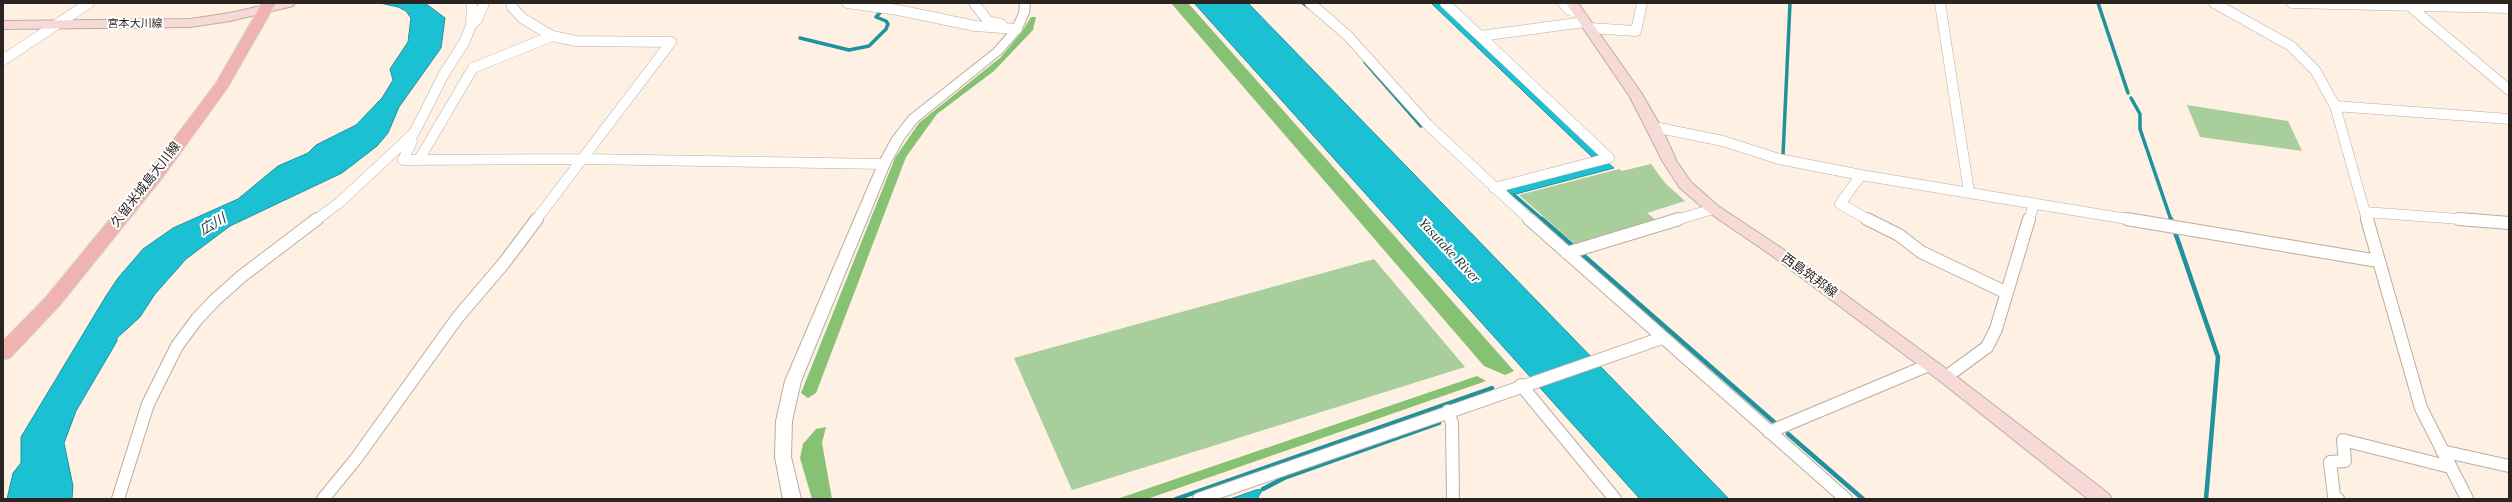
<!DOCTYPE html>
<meta charset="utf-8">
<style>
body{margin:0}
#map{position:relative;width:2512px;height:502px;overflow:hidden;background:#fef0e2;font-family:"Times New Roman",serif}
canvas{display:block}
.frame{position:absolute;inset:0;border:4px solid #2a2520;pointer-events:none}
</style>
<div id="map">
<canvas width="2512" height="502"></canvas>
<div class="frame"></div>
</div>
<script>
const c = document.querySelector('canvas').getContext('2d');
c.lineJoin = 'round';
function paint(path, color) { c.fillStyle = color; c.fill(path, 'evenodd'); }
const toPath = rows => new Path2D(rows.map(r => 'M' + r).join(''));
function trace(path, color, width, dash) { c.strokeStyle = color; c.lineWidth = width; c.lineCap = dash ? 'butt' : 'round'; c.setLineDash(dash || []); c.stroke(path); }
function label(font, color, halo, rows, align = 'center') {
  c.font = font + ' "Times New Roman","Noto Sans JP",serif'; c.lineWidth = 4; c.setLineDash([]); c.textBaseline = 'middle'; c.strokeStyle = halo; c.fillStyle = color; for (const [text, x, y, turn = 0] of rows) {
    c.save(); c.translate(x, y); c.rotate((+turn || 0) * Math.PI / 180); c.textAlign = isNaN(turn) ? turn : align; if (halo) c.strokeText(text, 0, 0); c.fillText(text, 0, 0); c.restore();
  }
}
paint(toPath([
 [2187,105,2288,121,2302,151,2200,137],
 [1651,164,1665,183,1685,201,1647,213,1657,221,1576,245,1519,195,1619,169,1622,171],
 [1374,259,1465,367,1072,490,1014,358]
]), '#a8ce9c');
paint(toPath([
 [1171,3,1188,3,1514,371,1505,375,1484,366],
 [1031,17,1036,17,1033,30,994,71,937,114,906,157,816,393,808,398,801,393,895,158,919,123,1001,57,1021,33],
 [1477,376,1486,381,1147,499,1117,499],
 [826,427,822,443,832,499,812,499,800,458,803,444,816,429]
]), '#86c174');
const water = toPath([
 [380,3,425,3,445,18,441,48,399,107,388,133,377,146,342,173,230,226,186,259,155,294,140,317,117,338,117,341,76,411,64,443,73,486,72,499,7,499,13,473,21,463,21,437,106,296,118,278,143,249,173,228,238,199,278,166,308,153,316,145,356,125,382,98,393,80,390,69,408,42,411,18,406,11,398,7,380,3],
 [1194,3,1248,3,1729,499,1640,499,1194,3],
 [1431,3,1439,3,1600,156,1592,157,1431,3],
 [1608,163,1614,168,1512,195,1506,189,1608,163],
 [1263,489,1257,499,1230,499,1256,490,1263,489]
]);
paint(water, '#1bc0d3');
trace(water, '#20929d', 1);
trace(toPath([
 [1303,3,1310,8],
 [2098,3,2128,93],
 [800,38,849,50,869,46,886,29,888,24,886,21,876,17,889,3],
 [1365,62,1421,126],
 [2131,98,2140,114,2140,129,2171,220],
 [1783,155,1790,3],
 [1514,195,1543,220]
]), '#20929d', 3.5);
trace(toPath([
 [1542,219,1573,246],
 [2171,219,2172,222],
 [2175,232,2218,357,2206,499],
 [1583,255,1775,423],
 [1788,434,1863,499],
 [1263,489,1284,478,1439,423],
 [1176,499,1492,388]
]), '#20929d', 4.5);
const minorFar1 = toPath([
 [512,3,512,7,522,18,552,36,576,41,671,42,536,220],
 [847,3,898,10,975,26,1017,29],
 [974,3,988,21,1001,24],
 [1310,3,1348,36,1428,125,1530,220],
 [1445,3,1480,36,1585,22],
 [1563,3,1568,9,1578,13],
 [1940,3,1969,192],
 [2214,3,2291,46,2315,70,2335,106,2367,220],
 [2292,3,2509,8],
 [2406,3,2509,90],
 [471,25,477,20,484,3],
 [1589,28,1636,31,1642,3],
 [1480,36,1609,158,1494,188],
 [3,60,89,3],
 [2335,106,2509,119],
 [1654,127,1723,141,1779,159,1861,175,2133,220],
 [412,141,403,160,584,159,884,164],
 [420,158,473,68,552,36],
 [1861,175,1840,204,1869,220],
 [2365,212,2473,220],
 [316,220,340,202,414,133,444,74,465,41,471,25,472,3],
 [1676,220,1713,209],
 [2029,220,2034,204]
]);
const minor = toPath([
 [1529,219,1846,499],
 [1867,219,1899,235,1921,252,2005,292],
 [2127,219,2378,261],
 [2367,219,2421,408,2467,499],
 [2459,219,2509,223],
 [1567,253,1679,219],
 [1946,377,1987,347,1996,329,2029,219],
 [1521,385,1615,499],
 [1448,411,1452,423,1453,499],
 [1769,432,1929,365],
 [2442,451,2509,466],
 [118,499,148,404,177,346,197,319,215,300,242,276,317,219],
 [323,499,355,460,458,317,504,263,537,219],
 [1199,499,1662,338],
 [2338,499,2334,496,2330,462,2345,461,2343,440,2450,467]
]);
const tertiary = toPath([
 [1020,3,1030,3,1029,13,1021,31,1002,53,917,122,904,139,890,164,801,381,792,421,791,457,801,499,783,499,775,457,776,421,785,381,878,164,892,138,909,116,994,49,1012,28,1019,13,1020,3]
]);
const secondary = toPath([
 [274,3,295,3,293,6,230,21,190,27,3,29,3,21,190,19,230,13,274,3],
 [1566,3,1578,3,1642,94,1661,127,1677,162,1691,182,1718,206,1783,249,1952,373,2109,494,2112,499,2088,499,1940,381,1771,255,1708,212,1680,188,1663,162,1630,97,1566,3]
]);
const primary = toPath([
 [262,3,276,3,228,87,163,177,60,305,10,358,3,360,3,341,46,297,151,169,216,83,262,3]
]);
trace(minorFar1, '#bbaea0', 11);
trace(minor, '#bbaea0', 14);
trace(tertiary, '#bbaea0', 2);
trace(secondary, '#bbaea0', 2);
trace(primary, '#d9d8d7', 2);
trace(minorFar1, '#fff', 10);
trace(minor, '#fff', 12);
paint(tertiary, '#fff');
paint(secondary, '#f7dad7');
paint(primary, '#efb4af');
label('11px', '#2a2520', '#fff', [
 ["宮本大川線",135,24]
]);
label('13px', '#2a2520', '#fff', [
 ["久留米城島大川線",146,185,-52],
 ["西島筑邦線",1809,276,36]
]);
label('italic 14px', '#1d3538', '#fff', [
 ["広川",213,225,-30],
 ["Yasutake River",1449,251,47]
]);
</script>
